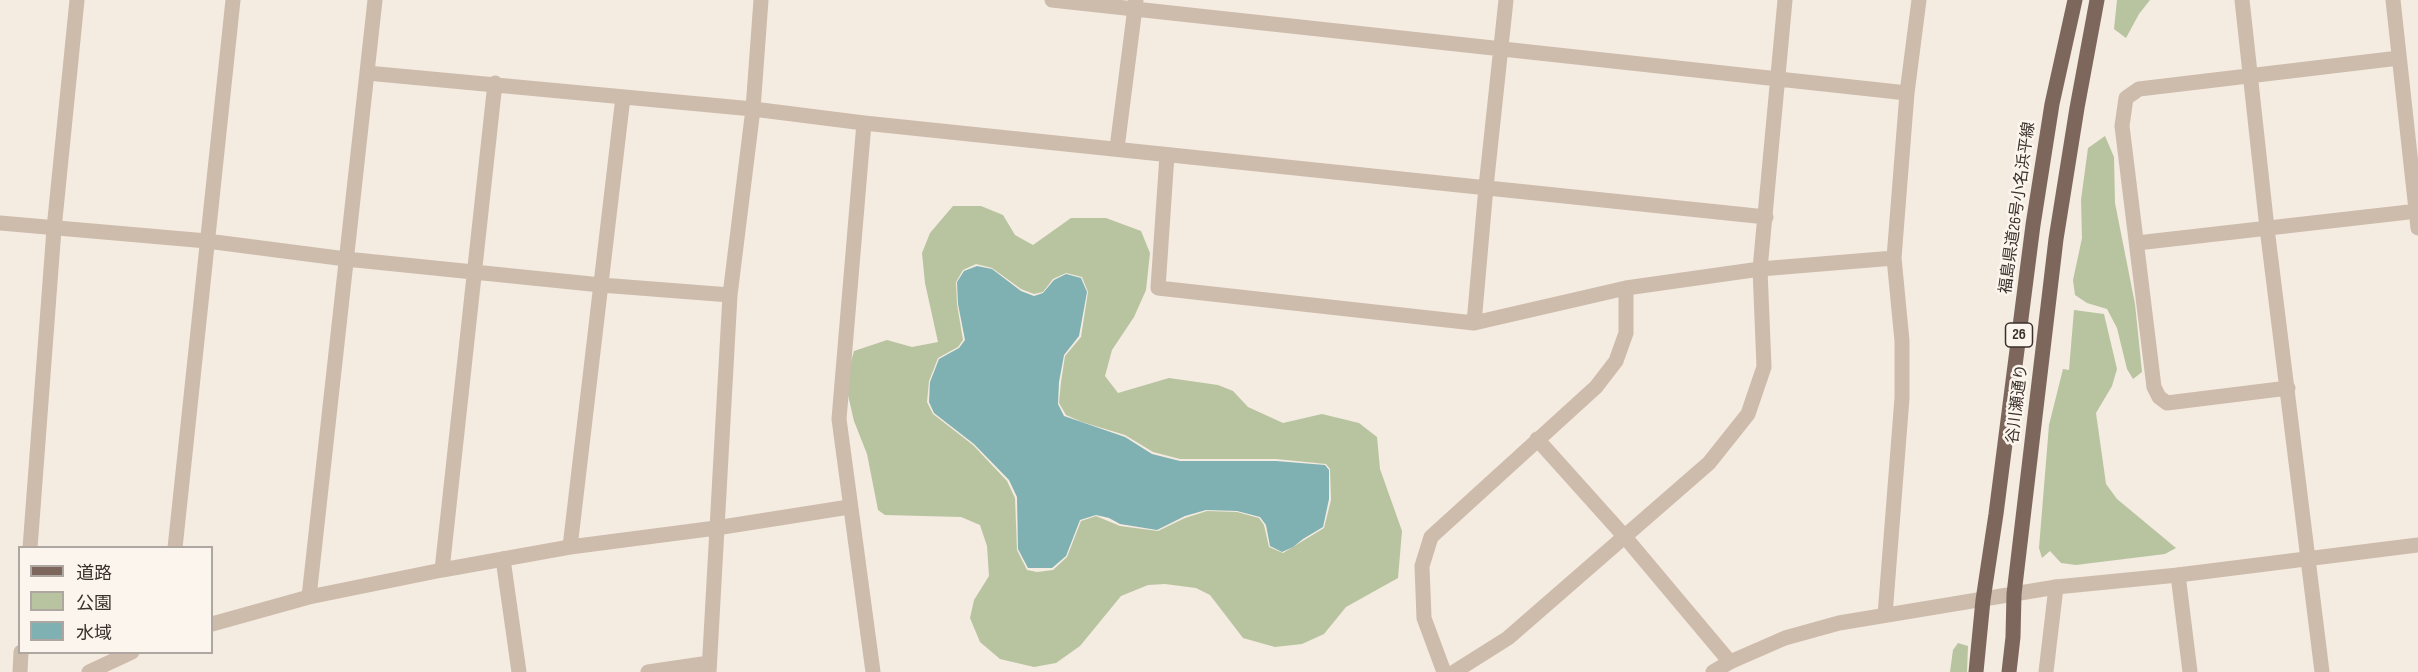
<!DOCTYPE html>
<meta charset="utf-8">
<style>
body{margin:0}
#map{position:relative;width:2418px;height:672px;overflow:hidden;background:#f4ebe1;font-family:"Sofia Sans Condensed","Noto Sans JP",sans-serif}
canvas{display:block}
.legend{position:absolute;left:18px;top:546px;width:195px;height:108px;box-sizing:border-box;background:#fbf5ee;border:2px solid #aea6a0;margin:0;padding:8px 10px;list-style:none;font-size:18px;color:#3b302b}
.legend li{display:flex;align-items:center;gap:12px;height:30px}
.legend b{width:30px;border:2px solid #aea6a0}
</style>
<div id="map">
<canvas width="2418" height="672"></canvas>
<ul class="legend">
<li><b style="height:8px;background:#7d675c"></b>道路</li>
<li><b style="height:16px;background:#b8c4a0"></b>公園</li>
<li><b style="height:16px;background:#7fb0b2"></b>水域</li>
</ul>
</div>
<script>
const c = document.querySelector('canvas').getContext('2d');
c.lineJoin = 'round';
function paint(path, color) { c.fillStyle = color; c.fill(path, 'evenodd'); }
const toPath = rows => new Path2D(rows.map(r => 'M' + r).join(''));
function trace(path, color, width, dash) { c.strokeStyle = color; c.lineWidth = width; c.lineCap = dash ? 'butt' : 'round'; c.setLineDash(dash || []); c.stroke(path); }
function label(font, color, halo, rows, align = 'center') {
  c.font = font + ' "Sofia Sans Condensed","Noto Sans JP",sans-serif'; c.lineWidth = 5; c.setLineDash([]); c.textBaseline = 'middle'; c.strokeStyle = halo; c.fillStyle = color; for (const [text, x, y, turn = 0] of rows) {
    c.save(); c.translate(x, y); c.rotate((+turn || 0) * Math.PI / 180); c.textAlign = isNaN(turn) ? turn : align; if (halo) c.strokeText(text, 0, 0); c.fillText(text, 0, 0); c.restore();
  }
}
paint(toPath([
 [2117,0,2150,0,2139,14,2126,38,2114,29],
 [2105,136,2114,157,2115,203,2135,304,2142,372,2133,379,2127,369,2117,328,2107,309,2087,303,2075,295,2073,280,2082,238,2081,200,2088,148],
 [953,206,981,206,1003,215,1015,235,1033,245,1071,218,1106,218,1141,231,1150,253,1146,290,1134,317,1112,350,1105,376,1118,393,1169,378,1218,385,1233,391,1248,407,1283,423,1322,414,1359,423,1377,437,1380,469,1402,531,1398,578,1346,607,1324,634,1302,644,1275,647,1243,638,1210,595,1196,588,1165,584,1148,585,1121,596,1080,646,1056,663,1034,667,1000,659,980,642,970,618,974,600,989,576,987,546,980,525,961,517,885,515,878,510,867,454,854,421,845,382,854,351,887,340,912,347,938,342,925,283,922,253,930,233],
 [976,264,992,268,1021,289,1034,294,1043,292,1053,279,1066,273,1082,277,1088,292,1081,337,1065,356,1061,382,1059,403,1066,415,1082,422,1125,435,1153,452,1180,459,1276,459,1326,464,1330,469,1331,500,1324,528,1283,553,1269,547,1264,525,1259,518,1237,512,1207,511,1185,518,1158,531,1120,526,1096,516,1081,521,1067,557,1053,570,1037,572,1027,570,1017,550,1015,498,1007,481,973,445,933,414,927,402,929,381,938,358,958,347,963,340,957,304,956,282,963,270],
 [2074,310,2104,314,2117,369,2112,386,2096,413,2106,484,2117,499,2176,548,2165,554,2076,565,2061,563,2050,551,2042,558,2039,548,2049,425,2063,369,2069,370],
 [1958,643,1968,646,1967,672,1950,672,1953,650]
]), '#b8c4a0');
paint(toPath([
 [977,266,992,269,1021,291,1034,296,1043,293,1054,280,1066,274,1081,278,1087,292,1079,336,1064,355,1059,382,1058,404,1064,416,1125,437,1152,454,1180,461,1276,461,1325,465,1329,470,1329,499,1323,527,1303,539,1293,547,1282,552,1270,546,1266,525,1260,517,1237,511,1206,510,1185,516,1157,530,1120,524,1109,518,1096,515,1080,520,1066,556,1052,568,1028,568,1018,549,1017,497,1009,480,974,444,934,413,929,402,930,382,939,359,959,348,965,340,958,304,957,282,964,271]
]), '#7fb0b2');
trace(toPath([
 [503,559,519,672]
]), '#cdbbac', 15);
trace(toPath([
 [1052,0,1907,93],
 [2242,0,2267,228,2322,672],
 [2393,0,2418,228],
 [367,73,753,109,864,123,1766,217],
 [864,123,839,419,873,672],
 [1117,148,1136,0],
 [1167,155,1158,288,1474,323,1626,288,1760,269,1894,258],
 [0,223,207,241,346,259,601,285,730,295],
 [2137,243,2418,211],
 [1474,323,1486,187,1506,0],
 [2288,388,2167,403,2159,397,2154,387,2122,126,2126,98,2139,89,2399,58],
 [1537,439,1625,537,1730,662],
 [570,547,623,97],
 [175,548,233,0],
 [442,570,495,83],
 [2178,575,2190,672],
 [309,597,375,0],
 [1885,615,1902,398,1902,341,1894,258,1907,93,1919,0],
 [212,624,309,597,442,570,570,547,716,528,849,507],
 [89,672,132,652],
 [648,672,709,663],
 [709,672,730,295,753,109,761,0],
 [1444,672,1424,618,1422,566,1431,537,1596,387,1616,361,1626,333,1626,288],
 [1454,672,1508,638,1709,463,1748,414,1764,367,1760,269,1785,0],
 [2046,672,2056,587]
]), '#cdbbac', 15);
trace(toPath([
 [30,548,54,229,77,0],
 [20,672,21,652],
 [1713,672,1730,662,1785,638,1839,623,2056,587,2178,575,2418,545]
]), '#cdbbac', 15);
trace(toPath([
 [1976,672,1983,600,1996,514,2033,225,2052,104,2075,0],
 [2009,672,2013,637,2014,594,2056,239,2077,108,2097,0]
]), '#7d675c', 15);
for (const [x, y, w] of [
 [2019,335,27]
]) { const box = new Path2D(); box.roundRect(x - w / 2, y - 12, w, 24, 4.5); c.fillStyle = '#fbf5ee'; c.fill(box); trace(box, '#3b302b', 1.5); }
label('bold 15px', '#3b302b', null, [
 ["26",2019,335]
]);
label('16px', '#3b302b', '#fbf5ee', [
 ["福島県道26号小名浜平線",2018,208,-82],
 ["谷川瀬通り",2018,404,-83]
]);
</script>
